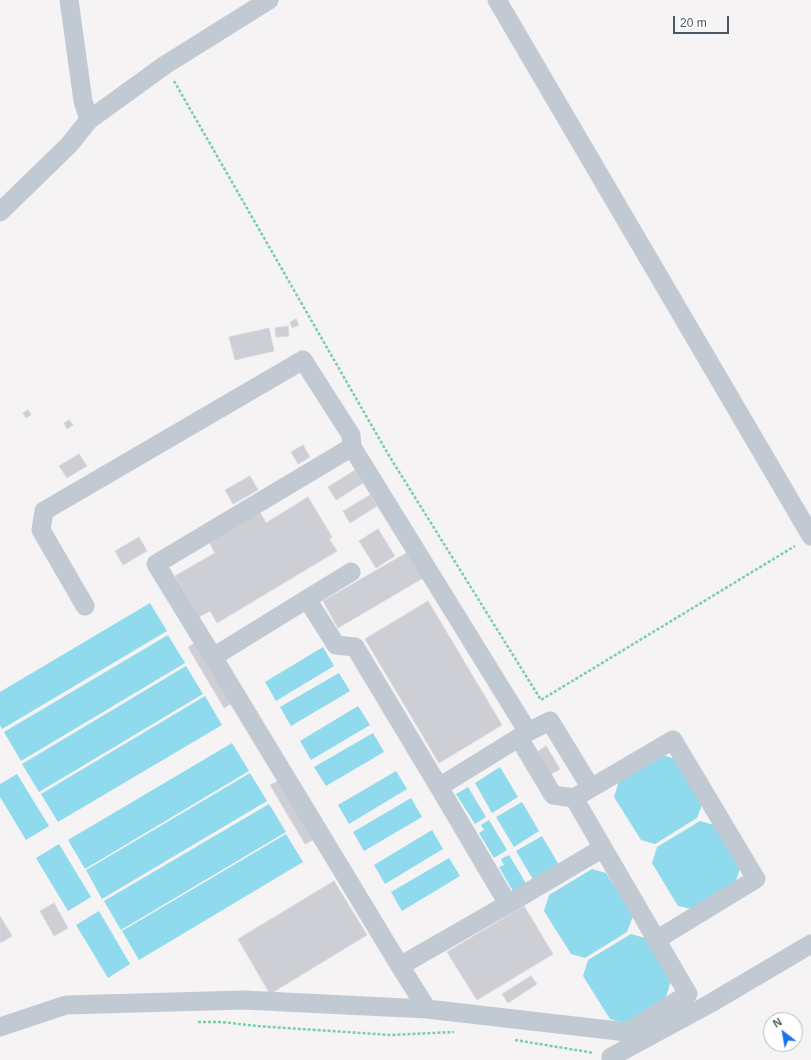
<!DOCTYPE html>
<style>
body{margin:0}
#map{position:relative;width:811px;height:1060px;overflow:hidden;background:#f5f3f3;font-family:Arial,sans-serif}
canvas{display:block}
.north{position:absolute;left:763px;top:1012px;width:40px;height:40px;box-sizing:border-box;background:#fff;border:1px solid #b7bbc0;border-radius:50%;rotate:329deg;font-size:11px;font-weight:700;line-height:16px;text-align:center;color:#4a5661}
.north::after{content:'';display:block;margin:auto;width:14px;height:18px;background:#1a73e8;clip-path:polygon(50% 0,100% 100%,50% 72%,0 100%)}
.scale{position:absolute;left:673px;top:16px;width:56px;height:18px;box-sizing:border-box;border:2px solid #4a5661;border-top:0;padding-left:5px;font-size:12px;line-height:14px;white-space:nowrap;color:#4a5661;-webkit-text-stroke:3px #fff;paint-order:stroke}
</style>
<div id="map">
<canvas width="811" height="1060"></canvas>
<div class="north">N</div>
<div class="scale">20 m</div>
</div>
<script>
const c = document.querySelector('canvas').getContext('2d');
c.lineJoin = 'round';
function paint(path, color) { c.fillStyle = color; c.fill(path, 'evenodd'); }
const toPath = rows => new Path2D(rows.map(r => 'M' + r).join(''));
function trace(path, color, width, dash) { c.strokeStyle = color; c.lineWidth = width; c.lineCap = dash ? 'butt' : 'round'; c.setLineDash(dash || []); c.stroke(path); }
paint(toPath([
 [150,603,167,631,2,729,0,725,0,692],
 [168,635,185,663,21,761,4,732],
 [323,647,334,666,276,701,265,682],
 [186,666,203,694,39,792,22,764],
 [339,673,350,691,291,726,280,707],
 [205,696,222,725,58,822,41,794],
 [358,706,370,725,311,760,300,741],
 [373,733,384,752,326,786,314,767],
 [232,743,249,771,85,869,68,840],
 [662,755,676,759,703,802,697,818,655,844,641,840,614,797,619,781],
 [500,767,518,797,492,813,475,783],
 [396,771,407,789,349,824,338,805],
 [250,773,267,801,102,899,86,870],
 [17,774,49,826,26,840,0,797,0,784],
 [468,787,486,817,475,824,456,794],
 [411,798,422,817,364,851,353,832],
 [522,802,539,831,514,847,496,817],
 [269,804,286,832,121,930,104,901],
 [489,820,507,850,494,858,479,833,484,830,481,825],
 [700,821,714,825,740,868,735,884,692,909,678,906,652,863,657,847],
 [432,830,443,849,385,884,374,865],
 [286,834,303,862,139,960,122,931],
 [542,836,559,865,534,881,516,851],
 [59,844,91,897,68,911,36,858],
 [509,855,527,885,514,893,499,867,504,865,501,859],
 [449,858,460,876,402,911,391,892],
 [592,869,606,873,633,916,627,932,585,958,571,954,544,911,549,895],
 [99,911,130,964,108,978,76,925],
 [631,934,645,938,671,981,666,997,624,1023,610,1019,583,976,588,960]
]), '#90daee');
const building = toPath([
 [296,319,299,325,292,328,290,322,296,319],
 [288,326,289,336,276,337,275,328,288,326],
 [269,328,274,351,235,360,229,337,269,328],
 [28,410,31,415,26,418,23,413,28,410],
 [69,420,73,425,67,429,64,423,69,420],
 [303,445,310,457,298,464,291,452,303,445],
 [79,454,87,466,67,478,59,466,79,454],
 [355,470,363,483,336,500,328,487,355,470],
 [250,476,258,490,233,504,225,490,250,476],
 [370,495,377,506,350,523,343,511,370,495],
 [308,497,332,537,329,539,337,551,217,623,210,611,199,617,175,576,215,553,209,542,259,511,266,523,308,497],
 [378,529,395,556,376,568,359,541,378,529],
 [139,537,147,551,123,565,115,551,139,537],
 [408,552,423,578,338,628,323,601,408,552],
 [428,601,502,725,439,763,365,639,428,601],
 [197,642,234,702,224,708,188,647,197,642],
 [546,746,560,769,548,776,534,754,546,746],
 [280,780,315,839,305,844,270,785,280,780],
 [334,881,367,935,270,994,238,939,334,881],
 [54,903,68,928,54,936,40,911,54,903],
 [524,906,553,954,477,1000,447,952,524,906],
 [0,916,12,936,0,943,0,916],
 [531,976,537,984,508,1003,502,994,531,976]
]);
paint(building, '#cdcfd5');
trace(building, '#d7d9de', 1);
trace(toPath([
 [174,81,388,454,541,700,795,546],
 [198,1022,221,1022,257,1026,391,1035,454,1032],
 [515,1040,594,1053]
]), '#7ad0a6', 2.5, [3, 2]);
trace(toPath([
 [69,0,83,101,89,120],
 [497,0,811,536],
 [0,212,69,145,89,120,165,65,269,0],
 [307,599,336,645,355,647,439,787],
 [85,606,41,530,44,511,303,360,351,435,352,447],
 [213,657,351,572],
 [528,732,550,721,591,788],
 [519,738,553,795,574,798],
 [603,848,574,798,673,740,756,879,656,940],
 [400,966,508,904,439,787,528,732,352,447,156,564,213,657,400,966,427,1009],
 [0,1027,66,1005,244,1000,427,1009,627,1032,688,994,603,848,508,904],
 [611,1057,711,1003,811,944]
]), '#c1cad2', 19);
</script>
